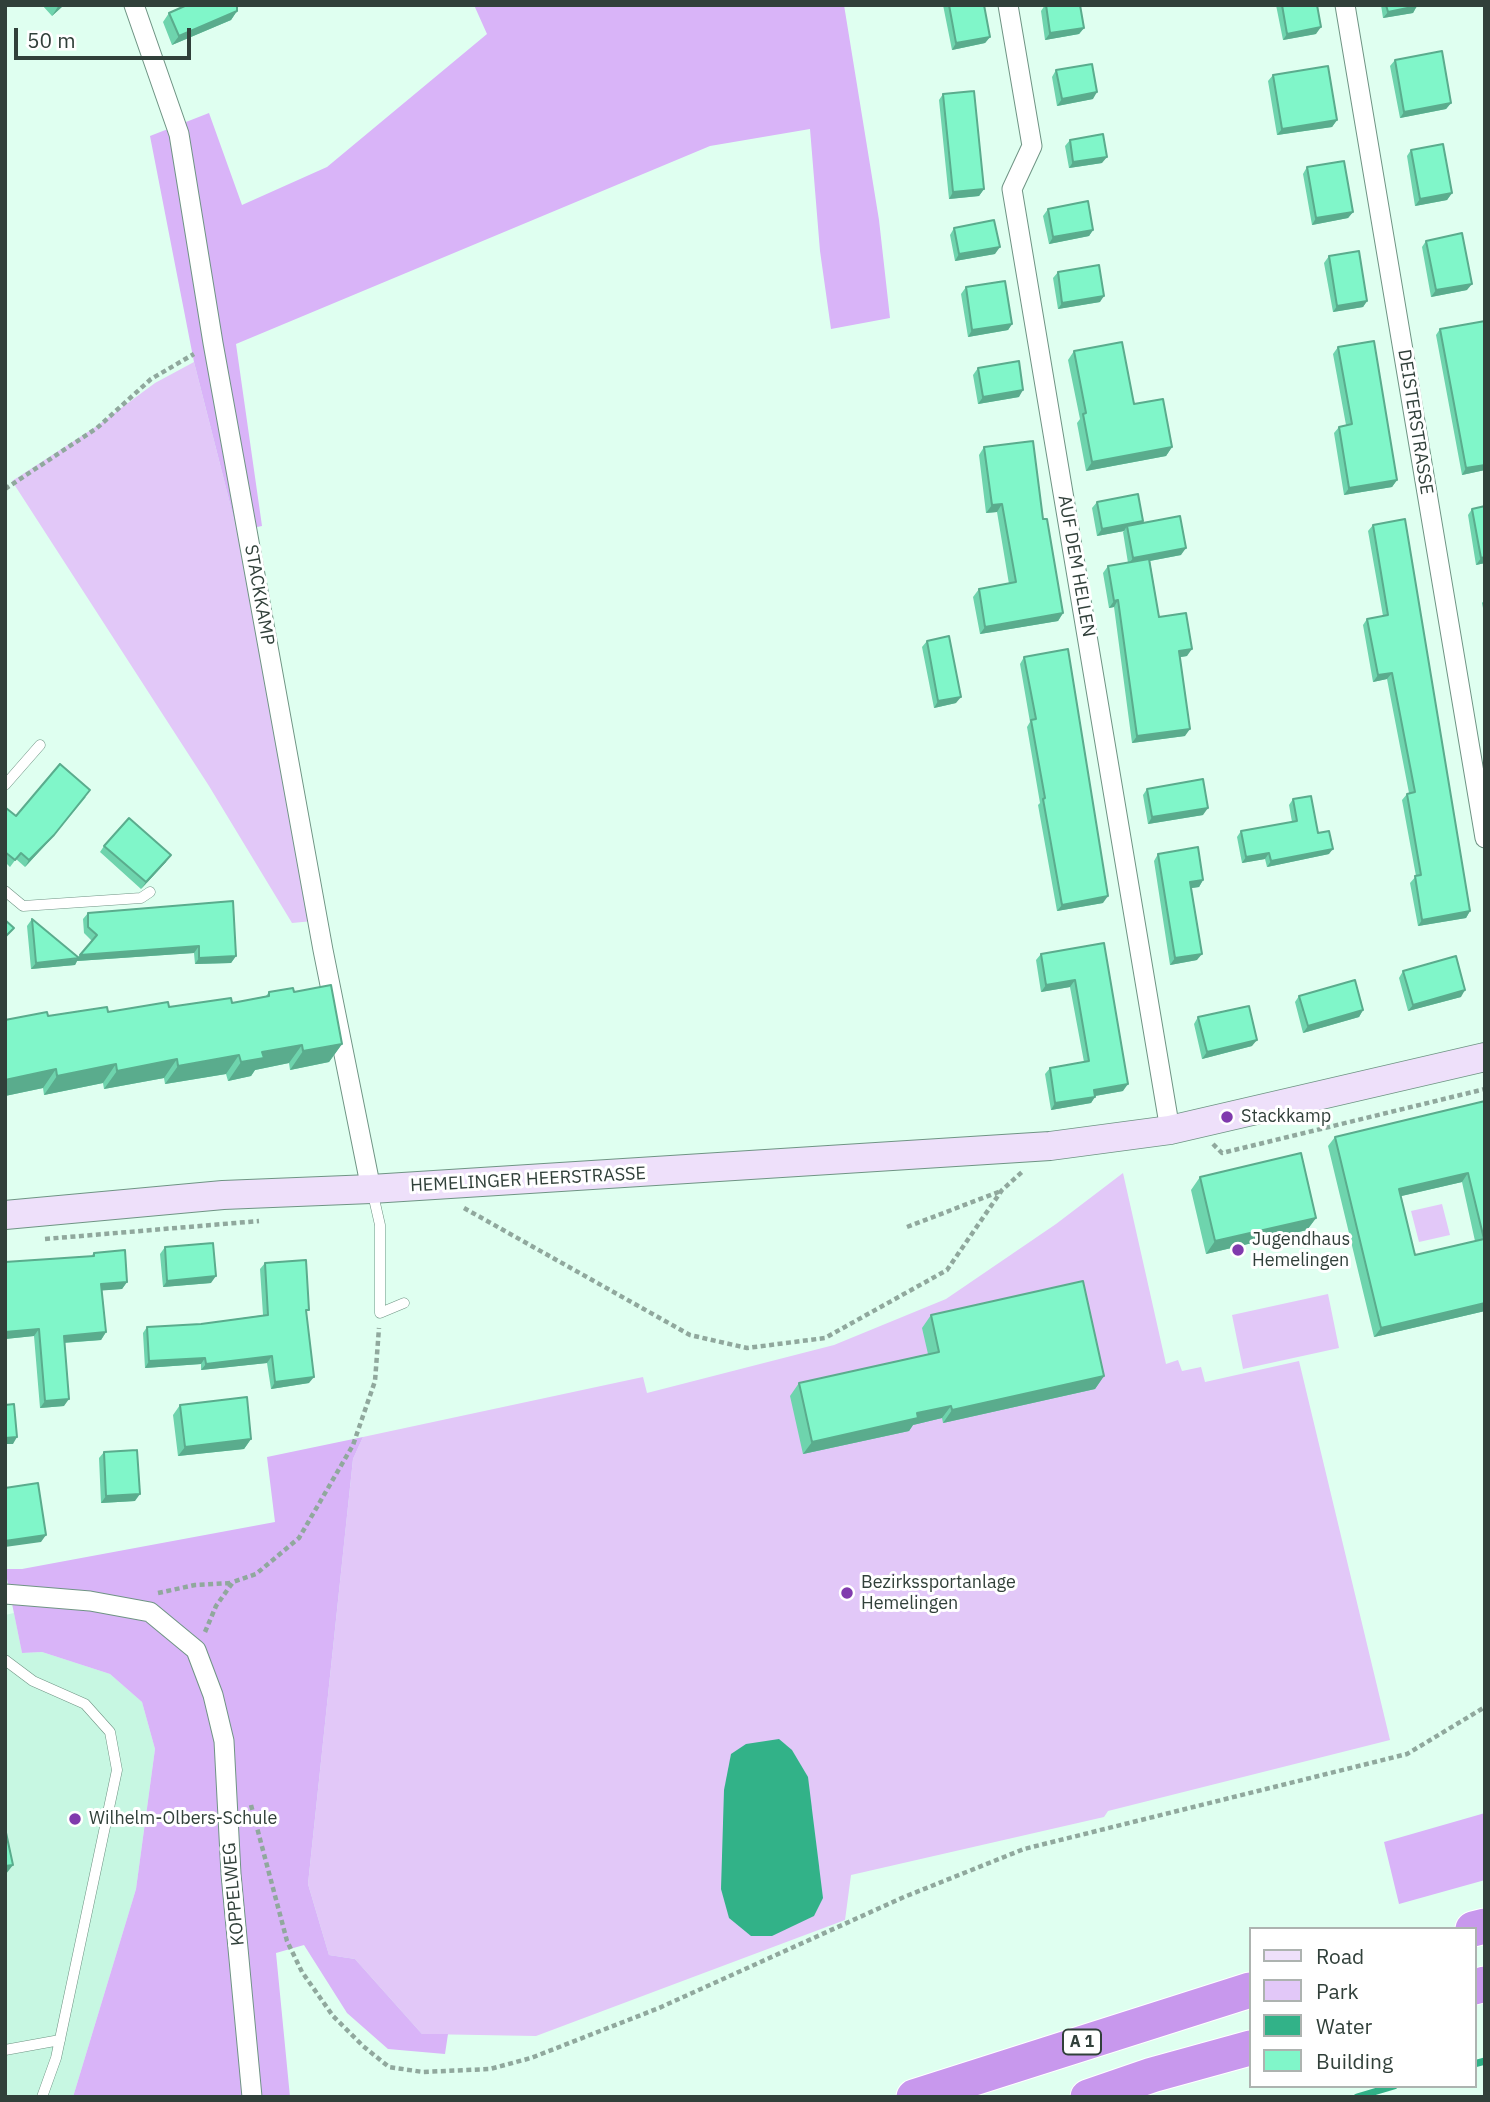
<!DOCTYPE html>
<style>
body{margin:0}
#map{position:relative;width:1490px;height:2102px;overflow:hidden;background:#dffff0;font-family:"IBM Plex Sans",sans-serif}
canvas{display:block}
.frame{position:absolute;inset:0;border:7px solid #31403a;pointer-events:none}
.legend{position:absolute;left:1249px;top:1927px;width:228px;height:161px;box-sizing:border-box;background:#fff;border:2px solid #adb3b0;margin:0;padding:9px 12px;list-style:none;font-size:21px;color:#31403a}
.legend li{display:flex;align-items:center;gap:14px;height:35px}
.legend b{width:35px;border:2px solid #adb3b0}
.scale{position:absolute;left:14px;top:28px;width:177px;height:32px;box-sizing:border-box;border:4px solid #31403a;border-top:0;padding-left:9px;font-size:21px;line-height:24px;white-space:nowrap;color:#31403a;-webkit-text-stroke:5px #fff;paint-order:stroke}
</style>
<div id="map">
<canvas width="1490" height="2102"></canvas>
<div class="frame"></div>
<ul class="legend">
<li><b style="height:9px;background:#eee0fa"></b>Road</li>
<li><b style="height:19px;background:#e2c8f8"></b>Park</li>
<li><b style="height:19px;background:#32b288"></b>Water</li>
<li><b style="height:19px;background:#80f6c9"></b>Building</li>
</ul>
<div class="scale">50 m</div>
</div>
<script>
const c = document.querySelector('canvas').getContext('2d');
c.lineJoin = 'round';
function paint(path, color) { c.fillStyle = color; c.fill(path, 'evenodd'); }
const toPath = rows => new Path2D(rows.map(r => 'M' + r).join(''));
function trace(path, color, width, dash) { c.strokeStyle = color; c.lineWidth = width; c.lineCap = dash ? 'butt' : 'round'; c.setLineDash(dash || []); c.stroke(path); }
function label(font, color, halo, rows, align = 'center') {
  c.font = font + ' "IBM Plex Sans",sans-serif'; c.lineWidth = 6; c.setLineDash([]); c.textBaseline = 'middle'; c.strokeStyle = halo; c.fillStyle = color; for (const [text, x, y, turn = 0] of rows) {
    c.save(); c.translate(x, y); c.rotate((+turn || 0) * Math.PI / 180); c.textAlign = isNaN(turn) ? turn : align; if (halo) c.strokeText(text, 0, 0); c.fillText(text, 0, 0); c.restore();
  }
}
paint(toPath([
 [14,1613,22,1653,42,1652,110,1674,142,1702,155,1749,136,1889,73,2097,5,2097,5,1615]
]), '#c7f7e2');
paint(toPath([
 [194,362,237,531,313,921,292,923,209,786,12,481,97,426,155,383],
 [1123,1173,1166,1364,1178,1360,1182,1371,1201,1367,1205,1382,1299,1361,1390,1740,1108,1811,1104,1817,851,1875,845,1920,536,2036,422,2034,355,1959,329,1955,308,1884,353,1459,363,1437,643,1377,647,1393,834,1345,946,1299,1056,1224],
 [1442,1204,1450,1235,1419,1242,1411,1211],
 [1328,1294,1339,1348,1243,1369,1232,1315]
]), '#e2c8f8');
paint(toPath([
 [474,5,844,5,879,220,890,318,831,329,820,251,810,129,710,146,236,344,262,526,237,531,194,362,150,136,209,113,242,205,327,167,487,34],
 [363,1437,353,1459,308,1884,329,1955,355,1959,422,2034,448,2034,445,2054,388,2049,347,2013,304,1945,276,1953,290,2097,73,2097,136,1889,155,1749,142,1702,110,1674,42,1652,22,1653,5,1569,22,1569,275,1522,267,1457],
 [1485,1813,1485,1880,1399,1904,1384,1842]
]), '#d9b4f8');
paint(toPath([
 [779,1739,792,1750,808,1777,823,1898,814,1916,772,1936,751,1936,729,1918,721,1889,724,1790,731,1754,746,1744]
]), '#32b288');
trace(toPath([
 [1474,2064,1485,2061],
 [1357,2097,1394,2086]
]), '#32b288', 7);
const lane = toPath([
 [5,785,40,745],
 [5,891,23,906,141,898,150,892],
 [372,1190,380,1225,380,1313,404,1303],
 [5,1660,33,1681,85,1704,110,1732,117,1770,56,2058,42,2097],
 [5,2050,60,2040]
]);
const street = toPath([
 [134,5,179,134,213,343,323,950,371,1189],
 [1008,5,1032,146,1012,189,1170,1130],
 [1345,5,1485,838],
 [5,1594,90,1601,150,1612,196,1650,213,1695,224,1741,231,1874,252,2097]
]);
const secondary = toPath([
 [5,1215,223,1195,371,1189,1050,1146,1170,1130,1485,1057]
]);
const highway = toPath([
 [1473,1929,1485,1926],
 [1474,1987,1485,1984],
 [914,2097,1250,1990],
 [1088,2097,1152,2075,1250,2048]
]);
trace(lane, '#6f9484', 11);
trace(street, '#6f9484', 21);
trace(secondary, '#6f9484', 30);
trace(highway, '#fff', 37);
trace(toPath([
 [5,489,97,428,151,379,194,354],
 [1213,1144,1222,1153,1485,1089],
 [464,1208,690,1335,747,1348,825,1338,947,1270,1002,1190,1022,1172],
 [907,1227,1001,1191],
 [45,1239,259,1221],
 [158,1593,195,1585,232,1583],
 [205,1632,216,1606,233,1582,256,1574,299,1538,353,1445,375,1381,379,1328],
 [251,1805,287,1941,302,1972,333,2016,363,2046,389,2067,423,2072,490,2069,531,2058,659,2008,904,1897,1024,1849,1407,1754,1485,1707]
]), '#90a89d', 4.5, [5, 3.5]);
trace(lane, '#fff', 10);
trace(street, '#fff', 19);
trace(secondary, '#eee0fa', 28);
trace(highway, '#c898ed', 35);
paint(toPath([
 [42,5,64,5,52,16],
 [943,5,984,5,990,37,985,43,952,50],
 [1045,5,1080,5,1084,28,1079,34,1045,40,1041,11],
 [1276,5,1317,5,1316,34,1283,40],
 [1381,5,1417,5,1413,13,1383,18],
 [237,11,231,20,172,45,163,22,169,13],
 [1395,60,1451,103,1446,109,1400,118,1390,66],
 [1056,70,1093,99,1057,106,1052,77],
 [1273,75,1337,120,1332,127,1277,135,1268,81],
 [943,94,984,189,979,196,949,199,939,100],
 [1070,140,1102,163,1069,168,1065,146],
 [1411,150,1452,193,1447,200,1415,206,1407,156],
 [1307,167,1353,212,1348,218,1312,225,1303,174],
 [1048,209,1093,230,1089,236,1049,244,1043,216],
 [954,228,995,254,955,261,950,235],
 [1426,241,1467,290,1431,297,1422,247],
 [1329,256,1367,301,1363,307,1333,312,1324,263],
 [1058,272,1100,302,1058,309,1053,278],
 [966,287,1012,324,1008,330,968,337,961,294],
 [1440,329,1485,470,1462,475,1436,335],
 [1338,347,1397,480,1392,487,1344,495,1334,433,1339,427,1346,425,1333,354],
 [1074,351,1134,404,1172,447,1166,456,1086,471,1077,423,1080,419,1068,360],
 [978,368,1019,397,978,404,973,375],
 [984,447,1043,519,1063,613,1058,621,980,634,973,597,979,589,1009,584,997,512,986,513,979,455],
 [1097,502,1143,521,1142,523,1181,555,1150,561,1159,617,1187,656,1180,657,1185,736,1132,743,1114,607,1109,608,1103,573,1108,566,1128,563,1123,532,1124,531,1097,536,1092,508],
 [1485,506,1485,563,1476,565,1468,515,1472,509],
 [1373,525,1470,911,1466,918,1418,926,1410,883,1416,876,1402,800,1407,794,1409,793,1387,679,1373,682,1363,625,1367,619,1383,616,1368,531],
 [1485,599,1485,618,1482,603],
 [927,641,956,703,934,708,922,647],
 [1024,657,1103,903,1057,911,1038,805,1040,803,1027,727,1030,722,1020,664],
 [1147,789,1203,815,1148,824,1143,795],
 [86,797,49,841,25,867,16,859,10,867,5,862,5,809,16,816],
 [1293,799,1318,833,1329,854,1267,867,1265,859,1242,863,1237,837,1241,831,1292,822,1289,805],
 [104,846,166,862,141,889,100,852],
 [1158,854,1203,880,1199,887,1191,888,1197,960,1170,965,1154,861],
 [88,913,236,956,231,963,195,964,194,953,77,961,75,965,31,969,27,926,32,919,78,957,92,941,84,933,83,919],
 [1104,943,1123,1091,1095,1096,1091,1103,1051,1110,1045,1074,1050,1068,1084,1062,1070,987,1041,992,1036,960,1041,954],
 [1403,971,1461,997,1408,1011,1399,978],
 [269,992,294,992,342,1044,329,1062,290,1070,289,1063,255,1070,251,1076,228,1081,226,1074,165,1084,164,1078,104,1089,103,1083,44,1095,43,1088,5,1096,5,1020,169,1007,232,1003,266,996],
 [1299,996,1363,1010,1359,1017,1303,1033,1295,1002],
 [1198,1017,1252,1046,1202,1059,1194,1024],
 [1485,1101,1485,1311,1374,1337,1328,1146,1335,1137],
 [1462,1182,1475,1241,1415,1255,1401,1196],
 [1200,1177,1316,1218,1307,1230,1206,1254,1191,1190],
 [165,1247,211,1283,163,1287,160,1254],
 [94,1253,127,1282,122,1289,102,1290,106,1332,101,1340,64,1343,64,1406,40,1408,34,1336,5,1339,5,1262,91,1256],
 [265,1263,306,1314,309,1383,271,1389,267,1363,201,1370,201,1364,145,1368,143,1333,147,1327,201,1324,263,1315,260,1269],
 [931,1315,1104,1376,1095,1389,943,1423,942,1418,913,1425,909,1431,803,1454,790,1396,799,1383,928,1354,922,1328],
 [180,1405,251,1439,244,1449,178,1456,173,1415],
 [104,1452,135,1501,101,1503,99,1458]
]), '#6ed4ad');
paint(toPath([
 [59,5,64,5,52,16],
 [1417,6,1413,13,1383,18,1388,12],
 [237,11,231,20,172,45,179,36],
 [1321,27,1316,34,1283,40,1287,34],
 [1084,28,1079,34,1045,40,1050,33],
 [990,37,985,43,952,50,956,43],
 [1097,92,1093,99,1057,106,1062,99],
 [1451,103,1446,109,1400,118,1404,112],
 [1337,120,1332,127,1277,135,1282,129],
 [1107,157,1102,163,1069,168,1073,162],
 [984,189,979,196,949,199,953,192],
 [1452,193,1447,200,1415,206,1420,199],
 [1353,212,1348,218,1312,225,1316,218],
 [1093,230,1089,236,1049,244,1053,237],
 [1000,247,995,254,955,261,959,254],
 [1472,284,1467,290,1431,297,1436,290],
 [1104,296,1100,302,1058,309,1062,303],
 [1367,301,1363,307,1333,312,1337,306],
 [1012,324,1008,330,968,337,972,330],
 [1023,390,1019,397,978,404,983,397],
 [1172,447,1166,456,1086,471,1092,462],
 [1485,465,1485,470,1462,475,1466,468],
 [1397,480,1392,487,1344,495,1349,488],
 [1002,504,997,512,986,513,992,505],
 [1143,521,1139,528,1127,526,1124,531,1097,536,1102,529],
 [1186,548,1181,555,1128,565,1133,558],
 [1485,557,1485,563,1476,565,1481,558],
 [1118,600,1114,607,1109,608,1114,601],
 [1063,613,1058,621,980,634,985,627],
 [1192,649,1187,656,1175,658,1179,651],
 [1392,673,1387,679,1373,682,1378,675],
 [961,697,956,703,934,708,938,701],
 [1190,729,1185,736,1132,743,1137,736],
 [90,790,49,841,25,867,29,860],
 [1208,808,1203,815,1148,824,1152,817],
 [1333,849,1329,854,1267,867,1271,861],
 [1269,853,1265,859,1242,863,1246,857],
 [171,855,166,862,141,889,146,882],
 [1203,880,1199,887,1185,889,1190,882],
 [1108,896,1103,903,1057,911,1062,905],
 [1470,911,1466,918,1418,926,1422,920],
 [199,946,194,953,77,961,75,965,31,969,36,963,78,959,80,955],
 [1202,954,1197,960,1170,965,1175,958],
 [236,956,231,963,195,964,199,958],
 [1075,980,1070,987,1041,992,1046,985],
 [1465,990,1461,997,1408,1011,1413,1005],
 [1363,1010,1359,1017,1303,1033,1308,1026],
 [1257,1040,1252,1046,1202,1059,1207,1052],
 [342,1044,329,1062,290,1070,303,1051],
 [302,1045,289,1063,255,1070,251,1076,228,1081,241,1062,262,1052],
 [239,1055,226,1074,165,1084,178,1066],
 [177,1059,164,1078,104,1089,117,1071],
 [116,1064,103,1083,44,1095,57,1076],
 [56,1069,43,1088,5,1096,5,1080],
 [1128,1084,1123,1091,1089,1097,1094,1090],
 [1095,1097,1091,1103,1051,1110,1055,1103],
 [1468,1173,1462,1182,1393,1198,1399,1189],
 [1316,1218,1307,1230,1206,1254,1215,1241],
 [216,1276,211,1283,163,1287,167,1281],
 [127,1282,122,1289,96,1291,101,1284],
 [1485,1303,1485,1311,1374,1337,1381,1328],
 [39,1329,34,1336,5,1339,5,1332],
 [106,1332,101,1340,59,1343,64,1336],
 [272,1356,267,1363,201,1370,206,1364],
 [205,1358,201,1364,145,1368,149,1361],
 [1104,1376,1095,1389,943,1423,952,1410],
 [314,1377,309,1383,271,1389,275,1382],
 [69,1399,64,1406,40,1408,45,1401],
 [951,1406,942,1418,913,1425,909,1431,803,1454,812,1442,917,1413],
 [17,1437,13,1444,5,1444,5,1438],
 [251,1439,244,1449,178,1456,185,1447],
 [140,1494,135,1501,101,1503,106,1496],
 [46,1535,41,1542,5,1547,5,1541],
 [13,1865,6,1874,5,1875,5,1866]
]), '#5aac8d');
const building = toPath([
 [187,5,237,5,237,11,179,36,169,13,187,5],
 [949,5,984,5,990,37,956,43,949,5],
 [1046,5,1080,5,1084,28,1050,33,1046,5],
 [1282,5,1317,5,1321,27,1287,34,1282,5],
 [1386,5,1417,5,1417,6,1388,12,1386,5],
 [1442,51,1451,103,1404,112,1395,60,1442,51],
 [1092,64,1097,92,1062,99,1056,70,1092,64],
 [1328,66,1337,120,1282,129,1273,75,1328,66],
 [974,91,984,189,953,192,943,94,974,91],
 [1103,134,1107,157,1073,162,1070,140,1103,134],
 [1443,144,1452,193,1420,199,1411,150,1443,144],
 [1344,161,1353,212,1316,218,1307,167,1344,161],
 [1088,201,1093,230,1053,237,1048,209,1088,201],
 [994,220,1000,247,959,254,954,228,994,220],
 [1462,233,1472,284,1436,290,1426,241,1462,233],
 [1359,251,1367,301,1337,306,1329,256,1359,251],
 [1099,265,1104,296,1062,303,1058,272,1099,265],
 [1005,281,1012,324,972,330,966,287,1005,281],
 [1485,321,1485,465,1466,468,1440,329,1485,321],
 [1374,341,1397,480,1349,488,1339,427,1352,424,1338,347,1374,341],
 [1122,342,1134,404,1163,399,1172,447,1092,462,1083,414,1086,413,1074,351,1122,342],
 [1019,361,1023,390,983,397,978,368,1019,361],
 [1033,441,1043,519,1047,519,1063,613,985,627,979,589,1016,582,1002,504,992,505,984,447,1033,441],
 [1138,494,1143,521,1102,529,1097,502,1138,494],
 [1485,506,1485,557,1481,558,1472,509,1485,506],
 [1180,516,1186,548,1133,558,1127,526,1180,516],
 [1405,519,1470,911,1422,920,1415,876,1421,875,1407,794,1415,792,1392,673,1378,675,1367,619,1388,615,1373,525,1405,519],
 [1149,559,1159,617,1186,613,1192,649,1179,651,1190,729,1137,736,1118,600,1114,601,1108,566,1149,559],
 [949,636,961,697,938,701,927,641,949,636],
 [1068,649,1108,896,1062,905,1043,799,1045,798,1031,720,1036,719,1024,657,1068,649],
 [60,764,90,790,54,835,29,860,21,853,15,860,5,852,5,809,6,808,16,816,60,764],
 [1203,779,1208,808,1152,817,1147,789,1203,779],
 [1311,796,1318,833,1329,831,1333,849,1271,861,1269,853,1246,857,1241,831,1297,821,1293,799,1311,796],
 [129,818,171,855,146,882,104,846,129,818],
 [1198,847,1203,880,1190,882,1202,954,1175,958,1158,854,1198,847],
 [233,901,236,956,199,958,199,946,80,955,97,935,88,927,88,913,233,901],
 [32,919,79,958,36,963,32,919],
 [5,920,14,928,5,937,5,920],
 [1104,943,1128,1084,1094,1090,1095,1097,1055,1103,1050,1068,1089,1061,1075,980,1046,985,1041,954,1104,943],
 [1456,956,1465,990,1413,1005,1403,971,1456,956],
 [1355,980,1363,1010,1308,1026,1299,996,1355,980],
 [331,985,342,1044,303,1051,302,1045,262,1052,264,1058,241,1062,239,1055,178,1066,177,1059,117,1071,116,1064,57,1076,56,1069,5,1080,5,1020,47,1012,48,1016,107,1007,108,1012,168,1002,169,1007,231,998,232,1003,269,996,269,992,293,988,294,992,331,985],
 [1249,1006,1257,1040,1207,1052,1198,1017,1249,1006],
 [1485,1101,1485,1303,1381,1328,1335,1137,1485,1101],
 [1468,1173,1484,1239,1415,1255,1399,1189,1468,1173],
 [1301,1153,1316,1218,1215,1241,1200,1177,1301,1153],
 [213,1243,216,1276,167,1281,165,1247,213,1243],
 [125,1250,127,1282,101,1284,106,1332,64,1336,69,1399,45,1401,39,1329,5,1332,5,1262,94,1256,94,1253,125,1250],
 [306,1260,309,1310,306,1310,314,1377,275,1382,272,1356,206,1364,205,1358,149,1361,147,1327,201,1324,268,1315,265,1263,306,1260],
 [1083,1281,1104,1376,952,1410,951,1406,917,1413,918,1418,812,1442,799,1383,939,1352,931,1315,1083,1281],
 [247,1397,251,1439,185,1447,180,1405,247,1397],
 [14,1404,17,1437,5,1438,5,1405,14,1404],
 [137,1450,140,1494,106,1496,104,1452,137,1450],
 [38,1483,46,1535,5,1541,5,1488,38,1483],
 [5,1828,13,1865,5,1866,5,1828]
]);
paint(building, '#80f6c9');
trace(building, '#5aac8d', 2);
for (const [x, y, r, color] of [
 [1227,1117,7,"#803aad"],
 [1238,1250,7,"#803aad"],
 [847,1593,7,"#803aad"],
 [75,1819,7,"#803aad"]
]) { const dot = new Path2D(); dot.arc(x, y, r, 0, 2 * Math.PI); c.fillStyle = color; c.fill(dot); trace(dot, '#fff', 2.5); }
for (const [x, y, w] of [
 [1082,2042,38]
]) { const box = new Path2D(); box.roundRect(x - w / 2, y - 12.5, w, 25, 5); c.fillStyle = '#fff'; c.fill(box); trace(box, '#31403a', 2); }
label('bold 16px', '#31403a', null, [
 ["A 1",1082,2042]
]);
label('18px', '#31403a', '#fff', [
 ["DEISTERSTRASSE",1415,422,81],
 ["AUF DEM HELLEN",1076,566,80],
 ["STACKKAMP",259,595,80],
 ["HEMELINGER HEERSTRASSE",528,1180,-3],
 ["KOPPELWEG",234,1894,-95]
]);
label('18px', '#31403a', '#fff', [
 ["Stackkamp",1241,1117],
 ["Jugendhaus",1252,1240],
 ["Hemelingen",1252,1261],
 ["Bezirkssportanlage",861,1583],
 ["Hemelingen",861,1604],
 ["Wilhelm-Olbers-Schule",89,1819]
], 'left');
</script>
